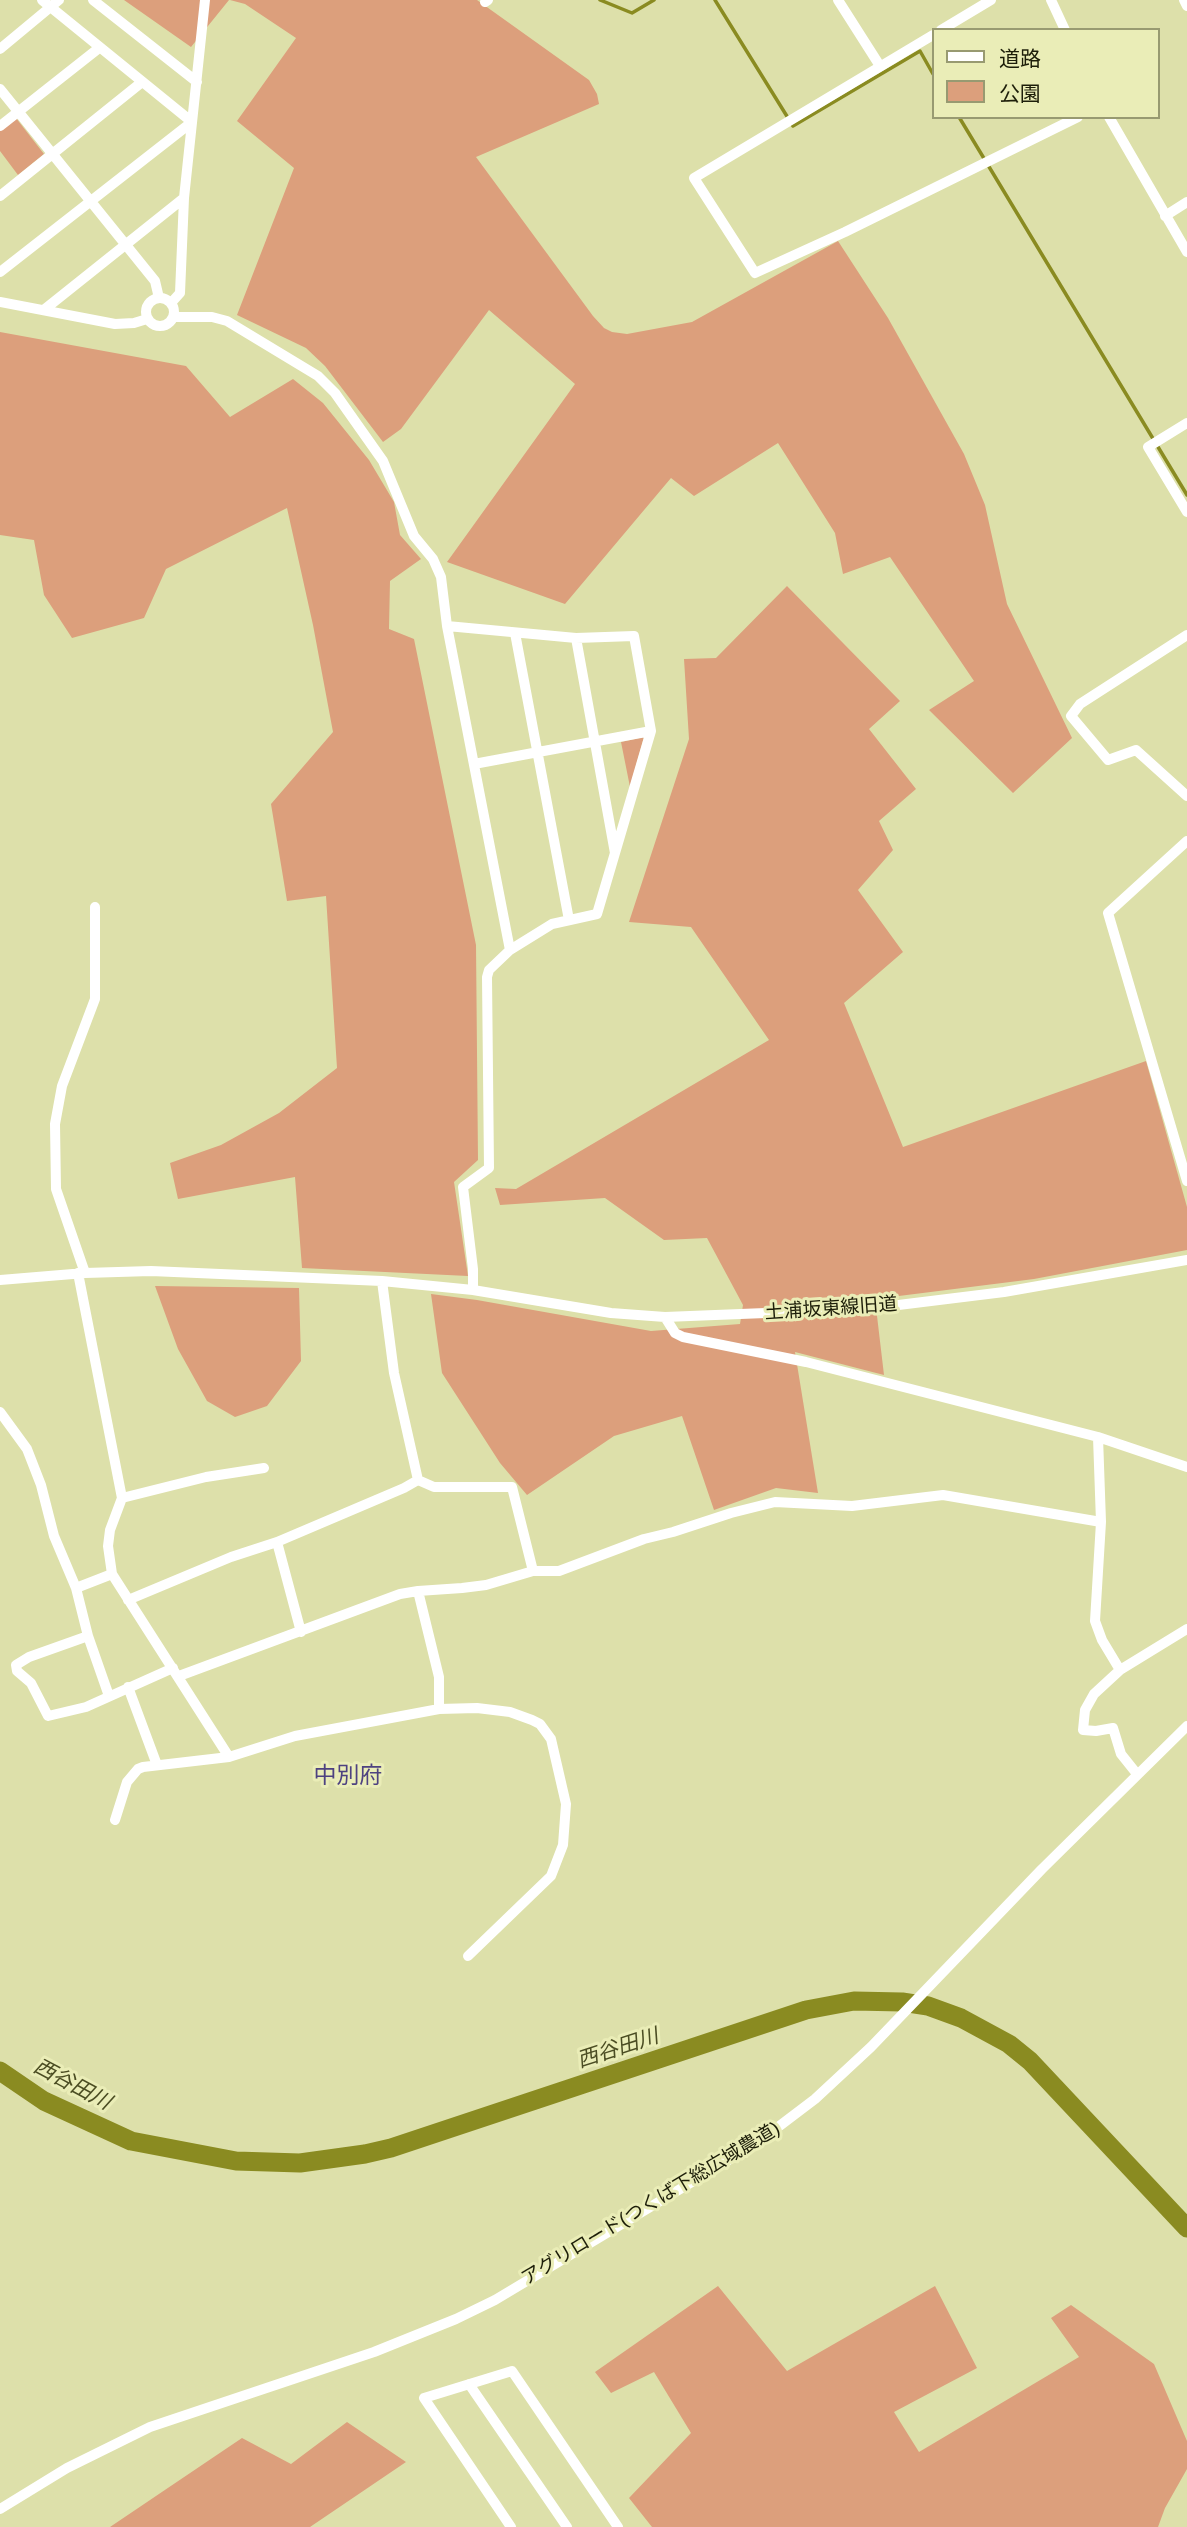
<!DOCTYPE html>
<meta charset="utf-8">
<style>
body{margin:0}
#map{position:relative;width:1187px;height:2527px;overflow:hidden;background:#dde0aa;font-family:Helvetica,"Noto Sans JP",sans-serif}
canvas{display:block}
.legend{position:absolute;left:932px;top:28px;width:228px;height:91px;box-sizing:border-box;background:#eaedb7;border:2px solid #989a71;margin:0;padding:9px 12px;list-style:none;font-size:21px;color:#1d1e09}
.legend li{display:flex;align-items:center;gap:14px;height:35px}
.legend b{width:35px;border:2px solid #989a71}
</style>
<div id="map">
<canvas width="1187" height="2527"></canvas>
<ul class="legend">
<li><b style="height:9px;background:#fff"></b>道路</li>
<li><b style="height:19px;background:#dc9f7c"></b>公園</li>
</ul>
</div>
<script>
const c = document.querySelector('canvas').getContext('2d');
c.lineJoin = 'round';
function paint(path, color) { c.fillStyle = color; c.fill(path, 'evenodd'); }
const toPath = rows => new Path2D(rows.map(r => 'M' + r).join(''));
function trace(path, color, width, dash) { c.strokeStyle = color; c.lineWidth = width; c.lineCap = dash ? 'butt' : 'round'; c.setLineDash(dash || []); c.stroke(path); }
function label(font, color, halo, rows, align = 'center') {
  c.font = font + ' Helvetica,"Noto Sans JP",sans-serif'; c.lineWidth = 6; c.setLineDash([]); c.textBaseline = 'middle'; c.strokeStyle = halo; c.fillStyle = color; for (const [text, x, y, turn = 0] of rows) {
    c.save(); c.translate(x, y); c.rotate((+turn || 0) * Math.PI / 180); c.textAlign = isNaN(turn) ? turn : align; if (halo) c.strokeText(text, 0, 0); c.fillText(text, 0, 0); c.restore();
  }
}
paint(toPath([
 [124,0,229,0,191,47],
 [230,0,477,0,589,80,597,94,599,104,476,157,593,316,604,328,612,332,627,334,692,322,838,241,888,318,964,454,985,505,1007,604,1072,738,1013,793,929,710,974,681,890,557,843,574,835,533,778,443,694,496,671,478,565,604,447,562,575,384,489,310,401,429,383,442,325,366,306,348,237,315,294,168,237,121,296,38,245,4],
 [16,118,44,154,18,175,0,151,0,131],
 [0,332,186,366,230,417,293,379,323,403,369,460,394,502,400,535,421,559,390,581,389,629,414,639,476,945,478,1160,454,1182,468,1276,302,1268,295,1177,178,1199,170,1163,221,1145,279,1113,337,1068,326,896,287,901,271,804,333,732,313,625,287,508,166,569,144,618,72,638,44,595,34,540,0,535],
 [787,586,900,701,869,729,916,789,879,821,893,850,858,890,903,952,844,1003,903,1147,1146,1061,1187,1207,1187,1250,1034,1279,875,1299,884,1375,795,1352,818,1493,776,1488,714,1510,682,1416,614,1436,527,1495,500,1463,442,1373,431,1294,477,1300,651,1331,740,1324,743,1305,707,1238,664,1240,605,1198,500,1205,495,1188,516,1189,769,1040,691,927,629,922,689,739,684,659,716,658],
 [644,737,630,787,621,742],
 [155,1286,299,1288,301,1361,267,1406,235,1417,207,1401,178,1349],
 [718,2286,787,2371,935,2286,977,2368,894,2412,919,2452,1079,2357,1051,2318,1071,2305,1154,2364,1187,2441,1187,2469,1165,2508,1158,2527,652,2527,629,2498,691,2433,654,2372,611,2393,595,2372],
 [347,2422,406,2462,310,2527,110,2527,242,2438,291,2464]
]), '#dc9f7c');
trace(toPath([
 [600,0,632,13,654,0],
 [715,0,793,126,920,51,933,74],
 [959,117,1187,495]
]), '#8a8b21', 3.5);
trace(toPath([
 [0,2071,44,2101,131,2141,236,2161,300,2163,365,2154,391,2148,806,2010,854,2001,902,2002,928,2006,961,2018,1009,2044,1030,2061,1187,2228]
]), '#8a8b21', 19);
trace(toPath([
 [93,0,197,82],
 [838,0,880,66],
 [1051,0,1065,30],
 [1184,0,1187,6],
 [485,2,488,0],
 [941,30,991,0],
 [933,35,694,178,755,273,845,232,1078,117],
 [0,49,59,0],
 [0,89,155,281,159,298],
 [1109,117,1187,252],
 [0,126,99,48],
 [0,196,142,82],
 [1165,216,1187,202],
 [0,272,192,122,42,0],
 '146 312a14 14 0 1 1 28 0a14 14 0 1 1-28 0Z',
 [0,302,115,324,134,323,147,319],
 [171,303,180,293,184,198,205,0],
 [45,309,184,198],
 [173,317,212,317,227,321,318,376,335,393,383,461,414,536,433,559,441,577,447,626,510,950],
 [1187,423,1148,447,1187,512],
 [447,626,576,638,634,636,651,731,597,914,552,924,510,950,489,970,487,977,489,1168,463,1187,473,1269,473,1290],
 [515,633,569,920],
 [1187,635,1080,704,1071,716,1108,760,1136,750,1187,796],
 [576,638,615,853],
 [474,764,651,731],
 [1187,841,1108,913,1187,1181],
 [78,1273,122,1498,110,1530,108,1546,112,1574,229,1757],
 [85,1273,56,1189,55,1124,62,1086,95,999,95,907],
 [0,1280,85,1273,151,1271,382,1281,473,1290,611,1313,665,1317,866,1309,1004,1292,1187,1260],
 [665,1317,675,1333,683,1337,806,1362,1098,1437,1187,1467],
 [0,1412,27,1449,41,1485,54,1536,76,1588,88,1636,109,1696],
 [1098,1437,1101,1522,1095,1621,1102,1640,1120,1670],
 [418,1480,434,1487,512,1487,533,1571],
 [122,1498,206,1477,264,1468],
 [277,1542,301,1632],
 [76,1588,112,1574],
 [418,1591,439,1677,439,1709],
 [128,1600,231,1557,277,1542,404,1488,418,1480,394,1373,382,1281],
 [88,1636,29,1657,16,1665,17,1671,31,1683,48,1716,86,1707,173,1668],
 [179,1676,400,1594,418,1591,462,1588,486,1585,533,1571,559,1571,644,1539,673,1532,731,1513,775,1502,852,1506,943,1495,1101,1522],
 [128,1687,157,1765],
 [1137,1774,1121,1754,1113,1728,1096,1731,1083,1730,1085,1710,1094,1694,1120,1670,1187,1629],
 [115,1820,127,1782,138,1769,143,1767,229,1757,295,1736,439,1709,477,1708,510,1712,532,1720,540,1724,551,1739,566,1804,563,1845,551,1876,468,1956],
 [469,2384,567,2527],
 [0,2509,67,2468,150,2427,374,2352,456,2319,495,2300,757,2143,815,2099,871,2047,1042,1869,1187,1726],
 [511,2527,424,2398,512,2371,618,2527]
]), '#fff', 10);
label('19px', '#1d1e09', '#eaedb7', [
 ["土浦坂東線旧道",831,1309,-4],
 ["アグリロード(つくば下総広域農道)",651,2204,-31]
]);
label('italic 21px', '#4b4d23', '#eaedb7', [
 ["西谷田川",618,2049,-18],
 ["西谷田川",72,2085,28]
]);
label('23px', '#4e4280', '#eaedb7', [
 ["中別府",348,1777]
]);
</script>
